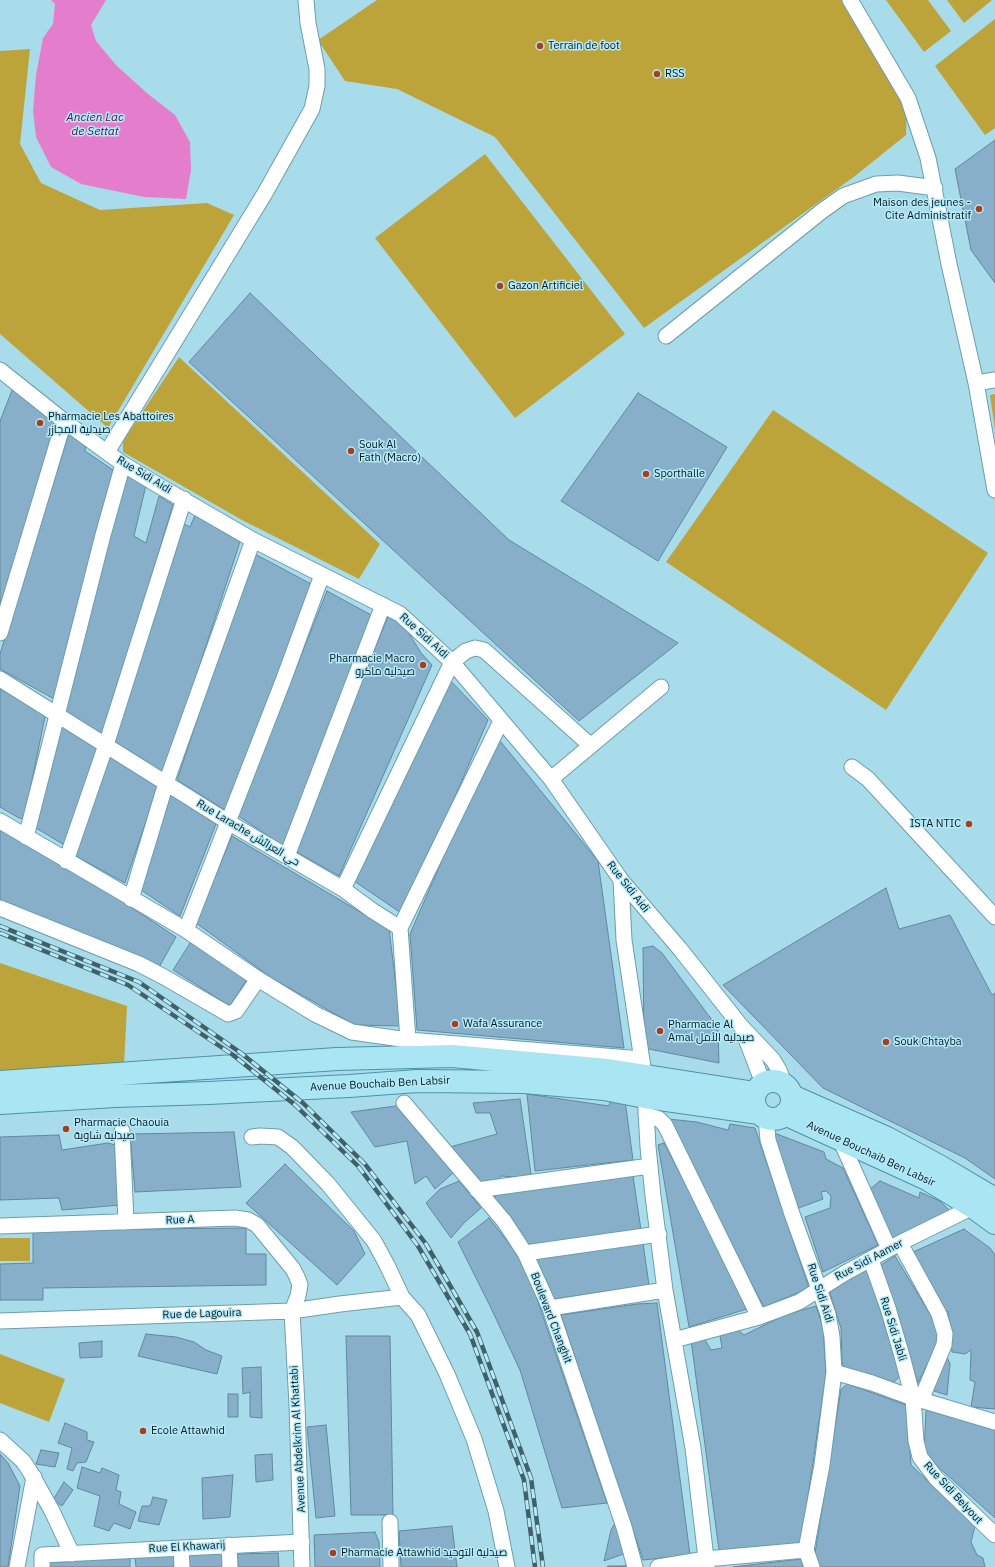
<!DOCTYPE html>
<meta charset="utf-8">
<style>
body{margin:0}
canvas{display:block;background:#a8dcea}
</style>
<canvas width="995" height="1567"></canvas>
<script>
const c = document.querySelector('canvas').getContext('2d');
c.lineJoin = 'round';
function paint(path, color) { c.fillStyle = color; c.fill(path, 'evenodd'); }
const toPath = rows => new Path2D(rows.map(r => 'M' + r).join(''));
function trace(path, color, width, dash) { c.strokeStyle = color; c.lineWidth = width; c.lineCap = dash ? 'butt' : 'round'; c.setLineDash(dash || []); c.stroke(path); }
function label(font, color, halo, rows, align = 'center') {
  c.font = font + ' "IBM Plex Sans",Cairo,sans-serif'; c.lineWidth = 3; c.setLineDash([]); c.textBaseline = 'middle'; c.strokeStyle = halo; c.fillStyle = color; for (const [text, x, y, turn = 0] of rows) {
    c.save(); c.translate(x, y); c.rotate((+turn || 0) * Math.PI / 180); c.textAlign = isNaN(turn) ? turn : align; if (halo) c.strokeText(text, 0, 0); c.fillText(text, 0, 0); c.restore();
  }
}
paint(toPath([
 [377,0,845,0,907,99,906,135,855,176,644,328,495,137,397,89,345,81,318,40],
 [886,0,928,0,951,31,924,52],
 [947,0,992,0,964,23],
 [995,19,995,128,985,135,935,66],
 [30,49,20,144,41,183,100,210,207,203,234,215,108,428,0,334,0,51],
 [485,154,625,334,515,418,375,238],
 [179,357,380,544,359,579,242,520,123,452,123,441],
 [995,394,995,430,990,395],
 [773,410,988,553,886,710,666,562],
 [0,963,127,1006,124,1065,0,1074],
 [0,1238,30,1238,30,1261,0,1261],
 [0,1354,65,1379,49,1422,0,1403]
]), '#bca43b');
paint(toPath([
 [51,0,106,0,91,25,96,41,116,65,148,94,175,115,190,142,191,170,186,199,144,197,81,184,51,167,36,137,33,111,36,75,43,38,53,24,55,4]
]), '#e47ecc');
const building = toPath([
 [995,140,995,283,971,250,955,169,995,140],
 [250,293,509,540,678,643,579,721,189,362,250,293],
 [13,388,25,400,58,425,0,618,0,421,13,388],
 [638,393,727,447,658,561,561,501,638,393],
 [69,433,86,442,85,451,113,470,56,700,0,669,0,654,69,433],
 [127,472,146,485,134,536,146,543,159,496,173,505,103,736,64,711,127,472],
 [195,515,240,542,164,774,113,741,180,522,190,527,195,515],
 [253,553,313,585,225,810,177,780,253,553],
 [327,591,373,616,283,846,237,815,327,591],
 [388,616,404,625,421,653,432,665,339,876,295,851,388,616],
 [447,677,488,720,404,915,354,881,447,677],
 [0,685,46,712,24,819,19,818,0,807,0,685],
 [63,722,99,746,66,846,36,828,63,722],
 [496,736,598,861,624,1048,417,1030,410,934,496,736],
 [110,754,158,786,125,883,72,854,110,754],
 [171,794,216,824,180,916,141,890,171,794],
 [0,829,116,897,176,937,158,969,132,953,0,902,0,829],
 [232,836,389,929,401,1026,355,1025,273,979,196,923,232,836],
 [886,888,899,929,950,915,992,995,995,993,995,1179,965,1158,823,1088,723,985,886,888],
 [192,940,249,976,230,1006,173,970,192,940],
 [653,946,662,953,718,1028,719,1063,644,1048,643,948,653,946],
 [527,1094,609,1106,612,1095,625,1100,633,1160,535,1171,527,1094],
 [520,1099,531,1174,517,1177,501,1176,497,1181,480,1183,450,1147,497,1134,490,1113,476,1113,473,1103,520,1099],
 [396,1106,453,1173,435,1189,426,1176,415,1184,407,1141,375,1147,351,1112,396,1106],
 [668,1119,697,1122,728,1130,730,1124,755,1128,809,1288,764,1307,698,1182,668,1119],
 [234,1132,241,1187,135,1192,130,1134,234,1132],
 [777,1134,824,1152,826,1159,843,1168,878,1245,823,1272,805,1217,830,1208,831,1196,826,1191,821,1192,823,1199,796,1209,770,1135,777,1134],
 [59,1135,62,1150,108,1143,119,1146,120,1205,62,1210,59,1198,0,1200,0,1137,59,1135],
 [664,1143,750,1308,689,1327,658,1145,664,1143],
 [285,1164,354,1231,365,1254,337,1285,246,1203,285,1164],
 [633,1176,641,1230,527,1246,495,1203,495,1193,633,1176],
 [459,1181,481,1208,464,1223,451,1238,426,1203,440,1189,459,1181],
 [880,1181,919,1198,920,1192,940,1201,950,1211,893,1241,870,1189,880,1181],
 [489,1218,525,1264,607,1503,562,1508,520,1370,490,1306,458,1242,489,1218],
 [246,1228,246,1254,266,1254,266,1285,43,1288,43,1300,0,1300,0,1264,33,1263,33,1230,246,1228],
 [964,1229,990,1248,995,1255,995,1409,971,1407,975,1382,970,1380,971,1350,965,1354,952,1352,948,1311,943,1310,911,1253,964,1229],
 [643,1243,649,1285,554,1299,534,1258,643,1243],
 [895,1256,934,1321,939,1340,918,1383,881,1265,895,1256],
 [867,1268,901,1375,893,1383,845,1369,842,1362,841,1328,828,1287,867,1268],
 [657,1303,690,1555,643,1560,561,1315,637,1304,657,1303],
 [816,1306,823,1327,826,1374,801,1544,719,1550,691,1340,704,1338,711,1350,722,1348,720,1336,738,1330,744,1335,785,1315,816,1306],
 [146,1334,176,1337,194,1342,206,1350,222,1356,217,1374,138,1356,146,1334],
 [346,1336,390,1336,393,1515,351,1515,346,1336],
 [102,1341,102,1357,80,1358,79,1343,102,1341],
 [946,1355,950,1364,947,1395,934,1391,931,1379,946,1355],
 [261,1367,262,1418,250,1417,250,1392,243,1394,242,1368,261,1367],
 [848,1384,906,1405,911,1465,975,1526,971,1542,977,1555,983,1558,985,1567,819,1567,815,1553,841,1389,848,1384],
 [228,1394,238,1394,238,1417,228,1417,228,1394],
 [931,1409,995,1430,995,1518,924,1454,926,1411,931,1409],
 [65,1423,87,1432,87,1440,94,1442,86,1462,77,1463,73,1471,67,1469,72,1448,58,1443,65,1423],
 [326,1425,335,1516,316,1518,307,1427,326,1425],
 [41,1450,59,1453,55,1467,36,1464,41,1450],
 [0,1454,8,1463,20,1486,8,1567,0,1567,0,1454],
 [272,1454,273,1480,256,1482,255,1455,272,1454],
 [82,1467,100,1473,102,1468,119,1475,116,1490,121,1492,119,1504,136,1512,130,1529,114,1523,109,1531,94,1526,100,1496,77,1488,82,1467],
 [233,1475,230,1517,203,1519,202,1478,233,1475],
 [64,1482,73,1490,62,1506,53,1500,64,1482],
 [153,1497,167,1500,159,1525,138,1521,142,1506,150,1506,153,1497],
 [615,1523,626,1553,604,1561,611,1530,615,1523],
 [452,1526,457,1567,401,1567,399,1531,452,1526],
 [375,1532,379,1542,380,1567,315,1567,314,1535,375,1532],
 [223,1551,224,1567,188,1567,187,1553,223,1551],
 [278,1553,279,1567,238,1567,237,1554,278,1553],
 [176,1555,177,1567,136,1567,135,1556,176,1555],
 [130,1557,130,1567,47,1567,46,1563,130,1557],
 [801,1559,803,1567,733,1567,801,1559],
 [608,1566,629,1566,607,1567,608,1566]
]);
paint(building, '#87afc9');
trace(building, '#6188a0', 1);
const street = toPath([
 [850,0,908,98,928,158,949,264,976,383,995,490],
 [666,336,822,211,843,196,876,184,898,183,935,188],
 [0,370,64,421,123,464,156,484,253,540,400,614,452,662,551,779,621,880,680,949,740,1025,773,1060,779,1070,784,1084],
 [976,383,995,380],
 [107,452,265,193,312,109,317,86,317,69,308,23,306,0],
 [0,633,64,421],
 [0,679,228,822,343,889,373,911,400,928],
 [852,767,868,779,995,917],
 [551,779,661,687],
 [0,821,186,930,258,979,315,1014,352,1032,408,1040,642,1059],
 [26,837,103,535,123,464],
 [287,856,383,605],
 [66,861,106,745,184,499],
 [621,880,624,940,644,1074,648,1147,653,1196,665,1290,693,1448,707,1567],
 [343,889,452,662,466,651,475,648,484,650,590,745],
 [131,899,166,783,253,540],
 [0,908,139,964,164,977,228,1014,236,1011,258,979],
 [186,930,283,681,322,575],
 [743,1031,763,1083],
 [408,1040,400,928,501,721],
 [404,1103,504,1221,525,1253,550,1308,624,1527,635,1567],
 [646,1115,659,1119,665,1125,759,1317],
 [766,1118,768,1140,792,1214,828,1314,832,1337,834,1372,822,1465,806,1550,812,1567],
 [122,1131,126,1222],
 [252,1137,260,1136,278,1137,292,1147,328,1184,374,1241,387,1265,402,1297,418,1315,447,1374,474,1439,496,1511,507,1567],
 [840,1139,889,1249],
 [477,1190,650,1166],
 [0,1226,235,1218,248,1220,257,1225,293,1269,297,1277,300,1285,298,1296,292,1311,297,1405,302,1567],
 [900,1243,939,1314,945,1334,944,1345,921,1400],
 [525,1253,659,1234],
 [871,1260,888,1308,902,1356,913,1398,916,1441,920,1457,936,1478,995,1535],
 [550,1308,665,1290],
 [0,1321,292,1311,340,1304,402,1297],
 [674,1340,759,1317,799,1302,845,1273,900,1243,973,1207],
 [834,1372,872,1383,913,1398,921,1400,995,1422],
 [0,1440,23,1461,29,1470,52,1511,72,1554],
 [390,1522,391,1567],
 [229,1545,230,1567],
 [181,1548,182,1567],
 [17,1567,34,1477],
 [42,1567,42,1555,302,1542],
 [658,1567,706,1559,806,1550]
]);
const primary = toPath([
 '754 1100a19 19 0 1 1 38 0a19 19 0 1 1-38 0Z',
 [0,1082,337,1059,452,1056,608,1070,755,1093],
 [792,1096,887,1138,941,1167,995,1199],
 [0,1103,115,1096,209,1093,349,1086,417,1081,524,1082,604,1089,645,1097,759,1113],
 [785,1114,927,1179,973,1207,995,1223]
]);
trace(street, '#6c9eab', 17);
trace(primary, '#4c92a4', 24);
trace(street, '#fff', 15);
trace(primary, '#aae5f4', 22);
const rail = toPath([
 [0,926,139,982,241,1053,303,1103,365,1164,426,1244,477,1332,531,1478,543,1567],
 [0,933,128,985,233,1055,295,1105,358,1166,418,1246,470,1334,524,1480,535,1567]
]);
trace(rail, '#416169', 4.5);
trace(rail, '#b5e9f8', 3, [9]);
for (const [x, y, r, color] of [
 [540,46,4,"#a63e20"],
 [657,74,4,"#a63e20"],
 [979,209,4,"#a63e20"],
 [500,286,4,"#a63e20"],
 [40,423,4,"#a63e20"],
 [351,451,4,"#a63e20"],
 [646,474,4,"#a63e20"],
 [423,665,4,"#a63e20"],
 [969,824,4,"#a63e20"],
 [455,1024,4,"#a63e20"],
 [660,1031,4,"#a63e20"],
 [886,1042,4,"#a63e20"],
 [66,1129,4,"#a63e20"],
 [143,1431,4,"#a63e20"],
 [333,1553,4,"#a63e20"]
]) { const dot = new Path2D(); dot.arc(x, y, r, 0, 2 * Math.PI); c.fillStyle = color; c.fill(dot); trace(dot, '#b5e9f8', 1.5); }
label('11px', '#051a1f', '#b5e9f8', [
 ["Terrain de foot",548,46],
 ["RSS",665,74],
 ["Maison des jeunes -",971,203,"right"],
 ["Cite Administratif",971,216,"right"],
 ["Gazon Artificiel",508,286],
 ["Pharmacie Les Abattoires",48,417],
 ["صيدلية المجازر",48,430],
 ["Souk Al",359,445],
 ["Fath (Macro)",359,458],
 ["Sporthalle",654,474],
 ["Pharmacie Macro",415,659,"right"],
 ["صيدلية ماكرو",415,672,"right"],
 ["ISTA NTIC",961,824,"right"],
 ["Wafa Assurance",463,1024],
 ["Pharmacie Al",668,1025],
 ["Amal صيدلية الأمل",668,1038],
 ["Souk Chtayba",894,1042],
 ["Pharmacie Chaouia",74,1123],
 ["صيدلية شاوية",74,1136],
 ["Ecole Attawhid",151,1431],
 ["Pharmacie Attawhid صيدلية التوحيد",341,1553]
], 'left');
label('11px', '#051a1f', '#b5e9f8', [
 ["Rue Sidi Aidi",144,475,31],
 ["Rue Sidi Aidi",424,636,42],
 ["Rue Larache حي العرائش",248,833,31],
 ["Rue Sidi Aidi",628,887,52],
 ["Avenue Bouchaib Ben Labsir",380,1084,-3],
 ["Avenue Bouchaib Ben Labsir",871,1154,25],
 ["Rue A",180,1220,-2],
 ["Rue Sidi Aamer",869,1260,-28],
 ["Rue Sidi Aidi",820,1293,72],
 ["Rue de Lagouira",202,1314,-2],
 ["Boulevard Changhit",551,1318,69],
 ["Rue Sidi Jabli",893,1329,73],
 ["Avenue Abdelkrim Al Khattabi",298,1439,-93],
 ["Rue Sidi Belyout",953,1493,47],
 ["Rue El Khawarij",187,1547,-3]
]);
label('italic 12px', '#531547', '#b5e9f8', [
 ["Ancien Lac",95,118],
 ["de Settat",95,132]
]);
</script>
